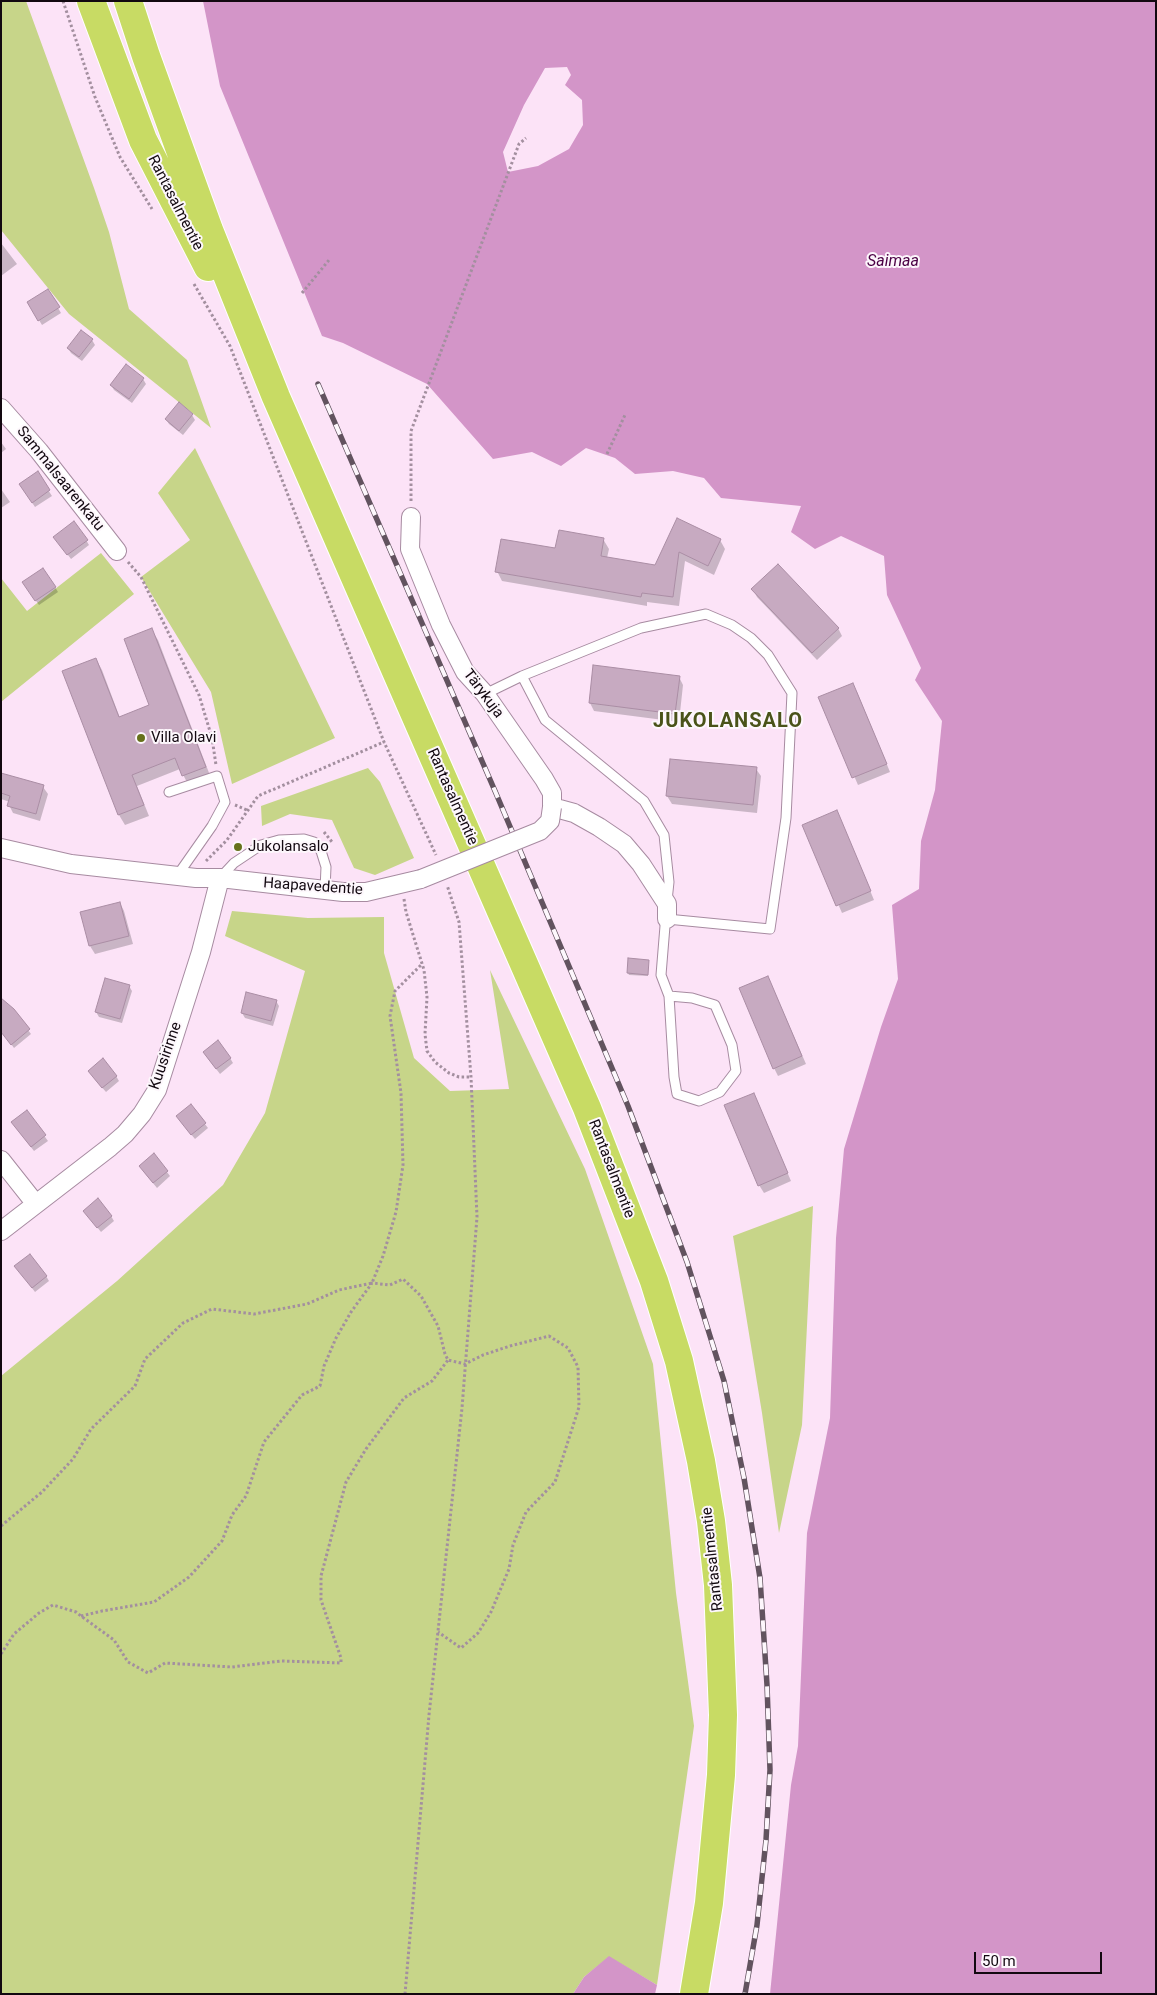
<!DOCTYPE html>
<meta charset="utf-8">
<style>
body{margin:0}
#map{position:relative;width:1157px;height:1995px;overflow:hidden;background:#fce3f7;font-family:Roboto,sans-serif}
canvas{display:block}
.frame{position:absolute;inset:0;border:2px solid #120810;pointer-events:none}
.scale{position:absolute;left:974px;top:1952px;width:128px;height:22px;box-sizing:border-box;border:2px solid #120810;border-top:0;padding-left:6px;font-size:15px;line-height:18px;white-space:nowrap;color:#120810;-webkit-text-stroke:4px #fdf7fc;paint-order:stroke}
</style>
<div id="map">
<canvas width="1157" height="1995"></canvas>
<div class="frame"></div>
<div class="scale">50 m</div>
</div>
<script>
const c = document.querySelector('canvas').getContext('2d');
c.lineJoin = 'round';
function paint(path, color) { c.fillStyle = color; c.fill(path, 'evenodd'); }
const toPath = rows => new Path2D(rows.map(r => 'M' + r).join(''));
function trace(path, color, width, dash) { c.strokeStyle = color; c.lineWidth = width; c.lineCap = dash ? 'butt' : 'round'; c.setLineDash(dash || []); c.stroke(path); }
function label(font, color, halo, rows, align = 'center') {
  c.font = font + ' Roboto,sans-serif'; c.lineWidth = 4; c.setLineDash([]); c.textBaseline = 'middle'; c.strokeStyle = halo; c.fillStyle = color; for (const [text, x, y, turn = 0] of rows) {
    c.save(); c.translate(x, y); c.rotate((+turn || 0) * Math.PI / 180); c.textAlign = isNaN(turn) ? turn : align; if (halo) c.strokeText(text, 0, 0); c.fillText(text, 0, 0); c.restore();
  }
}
paint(toPath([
 [1,1,26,1,94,188,109,232,129,309,187,360,211,428,69,314,1,230],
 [195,448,335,738,232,784,211,692,141,577,190,540,158,493],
 [101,553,134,594,1,702,1,578,27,611],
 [368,768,380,782,414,858,375,875,354,868,332,820,290,814,262,826,261,806],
 [232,911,308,918,384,917,384,953,414,1058,450,1091,509,1089,490,970,585,1169,653,1364,676,1593,694,1726,657,1985,609,1957,584,1977,573,1994,1,1994,1,1376,117,1281,223,1185,265,1113,305,971,225,936],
 [813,1206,802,1425,779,1533,762,1413,733,1236]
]), '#c7d589');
paint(toPath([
 [203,1,1156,1,1156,1994,770,1994,791,1785,798,1746,807,1533,830,1418,836,1238,844,1149,881,1027,898,979,892,905,919,889,921,841,935,790,942,721,915,680,921,668,887,595,884,556,841,536,815,549,791,532,801,506,721,498,704,478,673,471,635,474,615,458,586,448,561,466,532,452,493,459,427,384,343,343,322,336,220,86],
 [567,67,571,75,565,85,582,100,583,125,569,149,538,166,508,172,503,152,524,105,545,68],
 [609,1956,657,1985,655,1994,573,1994,584,1977]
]), '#d395c8');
paint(toPath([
 [1,243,17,264,1,276],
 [48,291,61,313,42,325,28,302],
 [92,340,95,345,82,361,71,353,68,348],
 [143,379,146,384,132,403,114,390,111,385],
 [192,415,195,420,183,435,169,424,166,419],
 [1,442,6,449,1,453],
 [37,473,52,496,35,507,23,489],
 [1,489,10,502,1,508],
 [677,520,720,540,725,549,714,575,685,561,679,606,647,602,647,606,502,581,497,571,556,549,603,539,609,549,607,558,655,567],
 [86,540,89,545,71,559,58,542],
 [26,587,55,587,58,592,39,605],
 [753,589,838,628,842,636,817,660,757,597],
 [151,629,158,640,211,778,189,786,180,769,137,786,149,816,125,825,119,815,96,659,102,670,120,718,151,706],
 [679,677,683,685,679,722,594,711,590,703],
 [857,692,890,772,858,785,820,697],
 [756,769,761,776,757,813,672,804,667,796],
 [1,774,43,787,48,794,40,821,13,813,9,805,10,802,1,799],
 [841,820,874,900,842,913,804,826],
 [120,903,124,911,133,944,95,954,90,946],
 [648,961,648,976,629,975,628,973],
 [768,977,806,1064,778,1076,774,1068],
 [129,986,132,991,122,1023,99,1017,96,1012],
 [276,1001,279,1006,273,1026,245,1018,242,1013],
 [13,1010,31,1034,14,1048,3,1033],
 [207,1057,230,1058,233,1063,220,1074],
 [92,1076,116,1076,119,1081,106,1092],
 [754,1094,791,1181,764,1193,759,1185],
 [191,1106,208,1128,195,1139,180,1121],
 [27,1112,48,1141,34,1151,16,1128],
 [154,1155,170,1176,157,1188,143,1171],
 [88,1216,111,1216,114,1221,101,1232],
 [16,1267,46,1276,49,1281,35,1292]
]), '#0003');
const building = toPath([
 [48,289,60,307,38,321,27,302,48,289],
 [81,330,93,339,79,357,67,348,81,330],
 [126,364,144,378,129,399,110,385,126,364],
 [179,402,193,414,179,431,165,419,179,402],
 [38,471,50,490,32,503,19,484,38,471],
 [677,518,721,539,708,566,679,552,673,597,642,593,641,597,495,572,501,539,555,548,559,530,604,538,601,556,655,565,677,518],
 [74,521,88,540,67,555,53,537,74,521],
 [778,564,839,628,812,653,751,589,778,564],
 [43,568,56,587,35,601,22,582,43,568],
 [152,628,206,767,182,776,175,758,132,775,144,805,118,815,62,671,96,658,119,717,149,705,124,639,152,628],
 [593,665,680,676,675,714,589,703,593,665],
 [853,683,887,764,852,778,818,697,853,683],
 [670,759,757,767,753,805,666,796,670,759],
 [1,773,44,785,36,814,7,806,10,796,1,793,1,773],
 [837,810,871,891,836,906,802,825,837,810],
 [120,902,129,936,89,946,80,912,120,902],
 [628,958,649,960,648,975,627,973,628,958],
 [768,976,802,1056,773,1069,739,988,768,976],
 [105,978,130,985,120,1019,95,1012,105,978],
 [246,992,277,1000,271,1021,241,1013,246,992],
 [1,998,14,1009,30,1029,11,1045,1,1032,1,998],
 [218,1040,231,1058,216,1069,203,1052,218,1040],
 [103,1058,117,1076,102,1088,88,1071,103,1058],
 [754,1093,788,1173,758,1186,724,1105,754,1093],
 [191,1104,206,1123,191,1135,176,1116,191,1104],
 [27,1110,46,1135,31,1147,11,1122,27,1110],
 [154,1153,168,1171,153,1183,139,1166,154,1153],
 [98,1198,112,1216,97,1228,83,1211,98,1198],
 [30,1254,47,1276,32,1288,14,1266,30,1254]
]);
paint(building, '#c7aac1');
trace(building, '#aa8da4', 1);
const lane = toPath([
 [522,676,545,720,644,801,664,835,669,882,667,901],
 [485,694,522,676,641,628,706,614,732,625,751,638,768,655,792,693,786,818,770,929,667,919,665,926,661,975,669,996,674,1077,677,1094,699,1101,720,1092,736,1071,732,1045,715,1005,692,998,669,996],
 [169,792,217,776,225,802,212,826,177,876],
 [220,878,234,863,261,845,279,840,304,839,314,842,321,851,326,867,325,890]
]);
const street = toPath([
 [1,408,39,451,117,551],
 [411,517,410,549,441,625,465,672,485,694,544,779,552,793,552,807,574,813,599,827,624,844,641,864,667,904,667,919],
 [1,848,71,864,196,878,220,878,343,892,366,892,421,879],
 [1,1160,35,1203],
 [1,1231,110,1147,125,1134,142,1114,157,1090,201,952,220,878]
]);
const highway = toPath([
 [91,1,143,140,208,267],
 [128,1,146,56,209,230,276,397,587,1108,654,1281,679,1361,701,1461,711,1521,718,1585,723,1715,721,1775,709,1903,694,1994]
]);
trace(lane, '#a78ba1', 11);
trace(street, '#a78ba1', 20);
trace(highway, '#fff', 30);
trace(toPath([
 [63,1,95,97,120,157,152,209],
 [194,284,230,346,384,742,436,855],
 [302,293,329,260],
 [607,454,625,415],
 [411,501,411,431,519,144,526,138],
 [128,562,141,577,199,695,212,738,216,765],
 [235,805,247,810],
 [324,832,332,842],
 [206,861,227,840,258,796,384,742],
 [404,899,406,912,424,970,427,997,425,1034,427,1051,435,1062,449,1073,459,1077,471,1077],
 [1,1526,42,1492,73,1459,91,1429,135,1386,145,1359,183,1323,212,1309,254,1314,307,1304,339,1290,372,1283,383,1256,396,1212,403,1165,401,1093,390,1016,395,991,422,964],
 [81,1616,102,1611,154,1602,189,1577,222,1541,232,1515,246,1496,264,1442,302,1395,320,1386,324,1366,336,1338,351,1312,372,1283,390,1285,403,1279,421,1296,438,1326,445,1354,448,1360,465,1364,483,1355,510,1346,549,1336,568,1348,578,1367,579,1407,555,1482,526,1512,513,1545,509,1569,491,1612,478,1633,461,1648,438,1632],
 [1,1654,14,1634,39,1613,53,1605,76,1612,81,1616,114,1640,128,1662,148,1673,165,1663,232,1667,281,1661,341,1663,341,1658,321,1600,321,1576,346,1482,366,1449,404,1398,432,1381,448,1360],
 [405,1994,429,1715,462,1408,477,1217,471,1077,459,922,447,885]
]), '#a38f9f', 3, [2.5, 2.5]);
trace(lane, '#fff', 9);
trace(street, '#fff', 18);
trace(highway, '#c8db64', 28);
const rail = toPath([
 [318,384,495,791,628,1106,687,1262,724,1381,744,1478,760,1578,767,1685,770,1770,766,1840,757,1925,745,1994]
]);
trace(rail, '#62535f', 5.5);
trace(rail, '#fdf7fc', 4, [11]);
const streetBridge = toPath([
 [421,879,540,831,550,821,552,807]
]);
trace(streetBridge, '#a78ba1', 20, []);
trace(streetBridge, '#fff', 18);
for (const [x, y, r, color] of [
 [141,738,5,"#66711b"],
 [238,847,5,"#66711b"]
]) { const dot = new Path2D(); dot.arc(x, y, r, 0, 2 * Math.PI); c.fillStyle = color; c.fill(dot); trace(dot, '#fdf7fc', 2); }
label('15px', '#120810', '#fdf7fc', [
 ["Rantasalmentie",175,203,63],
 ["Sammalsaarenkatu",60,479,51],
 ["Tärykuja",483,694,53],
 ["Rantasalmentie",452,797,66],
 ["Haapavedentie",313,887,4],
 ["Kuusirinne",166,1056,-71],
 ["Rantasalmentie",611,1169,69],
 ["Rantasalmentie",713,1559,-96]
]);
label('15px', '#120810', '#fdf7fc', [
 ["Villa Olavi",151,738],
 ["Jukolansalo",248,847]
], 'left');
label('italic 16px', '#4b0044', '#fdf7fc', [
 ["Saimaa",893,262]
]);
c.letterSpacing = '1px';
label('bold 20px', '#4a5319', '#fdf7fc', [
 ["JUKOLANSALO",728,722]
]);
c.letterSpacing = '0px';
</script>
